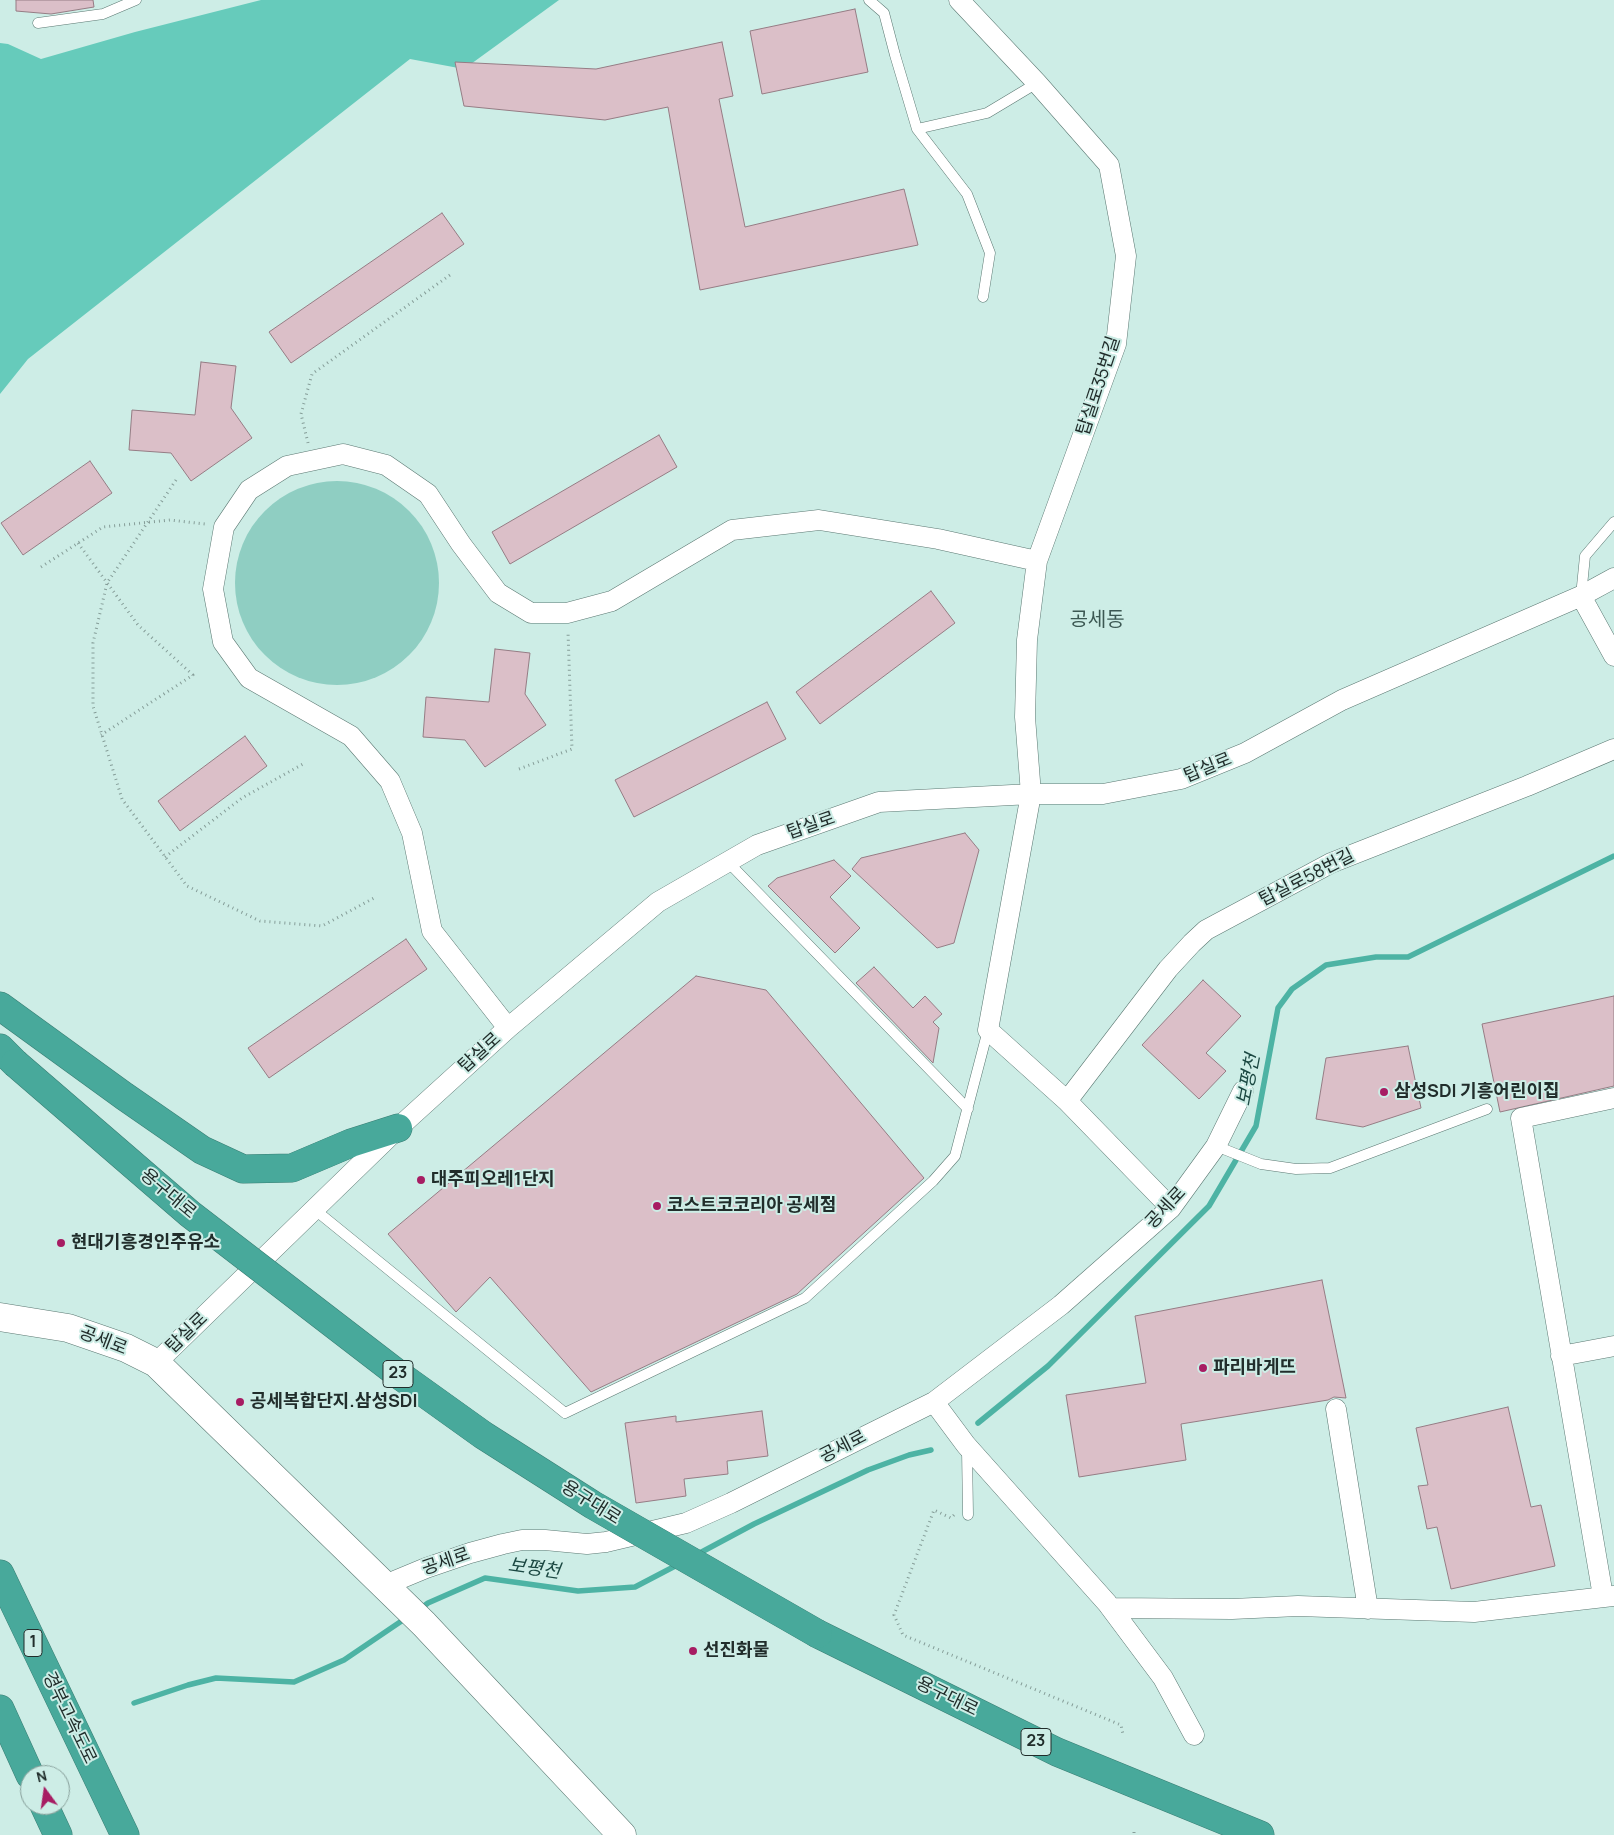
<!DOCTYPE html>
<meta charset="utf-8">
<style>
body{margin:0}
#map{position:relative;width:1614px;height:1835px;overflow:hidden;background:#cdede6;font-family:Manrope,sans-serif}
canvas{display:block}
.north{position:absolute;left:20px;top:1765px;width:50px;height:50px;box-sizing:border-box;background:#cdede6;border:1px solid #88a09b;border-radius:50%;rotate:346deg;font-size:14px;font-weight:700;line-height:20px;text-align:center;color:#212d2b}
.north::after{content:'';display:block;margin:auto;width:18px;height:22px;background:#a71d63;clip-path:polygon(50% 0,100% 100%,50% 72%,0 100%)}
</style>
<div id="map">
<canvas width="1614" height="1835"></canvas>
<div class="north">N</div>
</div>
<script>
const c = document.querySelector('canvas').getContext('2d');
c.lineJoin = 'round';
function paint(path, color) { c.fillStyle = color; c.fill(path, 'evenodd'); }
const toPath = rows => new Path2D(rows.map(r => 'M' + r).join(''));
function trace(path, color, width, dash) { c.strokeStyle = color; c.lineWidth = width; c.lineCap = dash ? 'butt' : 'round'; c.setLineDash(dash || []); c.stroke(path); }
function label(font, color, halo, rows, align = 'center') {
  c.font = font + ' Manrope,"Noto Sans KR",sans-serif'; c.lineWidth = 4; c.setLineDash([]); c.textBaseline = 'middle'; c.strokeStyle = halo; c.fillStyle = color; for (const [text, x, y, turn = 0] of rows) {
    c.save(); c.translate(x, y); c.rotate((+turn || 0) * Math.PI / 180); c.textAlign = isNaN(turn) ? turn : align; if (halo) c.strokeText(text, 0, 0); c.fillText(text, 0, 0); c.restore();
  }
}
paint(toPath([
 '235 583a102 102 0 1 1 204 0a102 102 0 1 1-204 0Z'
]), '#8fcec2');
paint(toPath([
 [261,0,559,0,464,69,410,59,28,359,0,394,0,43,8,44,41,59,135,32]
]), '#66cbbb');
trace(toPath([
 [978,1423,1048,1366,1209,1206,1256,1126,1278,1008,1292,989,1326,965,1376,957,1408,957,1614,856],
 [696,1555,754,1524,868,1470,909,1455,931,1450],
 [420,1609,428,1603,485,1578,578,1591,635,1587,679,1564],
 [134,1703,188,1685,216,1678,294,1682,344,1660,406,1618]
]), '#4db3a4', 5.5);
const building = toPath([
 [16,0,93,0,94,7,51,14,16,11,16,0],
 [855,9,868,72,762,94,750,31,855,9],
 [722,42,733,96,719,99,745,227,904,189,918,245,700,290,668,107,605,120,464,106,455,62,596,69,722,42],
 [442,213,464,244,291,363,269,332,442,213],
 [201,362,236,366,231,408,252,438,191,481,171,453,129,450,132,410,195,415,201,362],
 [659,435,677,467,510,564,492,532,659,435],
 [90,461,112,493,23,555,1,523,90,461],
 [931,591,955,623,820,724,796,692,931,591],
 [495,649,530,653,525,694,546,725,485,767,465,740,423,737,426,697,489,702,495,649],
 [767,702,786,739,634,817,615,780,767,702],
 [245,736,267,766,180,831,158,801,245,736],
 [965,833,979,850,954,943,937,948,852,869,861,858,965,833],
 [834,860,851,876,830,897,860,928,835,953,768,886,777,878,834,860],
 [406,939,427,969,269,1078,248,1048,406,939],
 [874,967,913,1008,925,996,942,1014,933,1022,939,1028,933,1063,856,983,874,967],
 [696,976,766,990,924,1178,797,1294,591,1392,490,1277,456,1312,388,1234,696,976],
 [1203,980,1241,1016,1206,1053,1226,1071,1199,1099,1142,1045,1203,980],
 [1614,996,1614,1086,1500,1112,1482,1024,1614,996],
 [1408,1046,1421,1108,1363,1127,1316,1119,1326,1058,1408,1046],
 [1322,1280,1346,1398,1334,1397,1328,1400,1181,1424,1186,1460,1079,1477,1066,1395,1146,1383,1135,1316,1322,1280],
 [1508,1407,1531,1507,1541,1505,1555,1566,1451,1589,1437,1527,1427,1529,1423,1509,1418,1486,1428,1485,1416,1428,1508,1407],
 [762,1411,768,1456,727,1461,728,1474,684,1479,686,1496,636,1503,625,1423,676,1416,676,1422,762,1411]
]);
paint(building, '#dbbfc8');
trace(building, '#957c84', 1);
const lane = toPath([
 [869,0,884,13,895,55,917,129,967,194,990,253,983,297],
 [38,23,103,14,136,0],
 [917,129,987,113,1037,83],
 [1581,596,1585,556,1614,522],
 [728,862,968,1109],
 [1216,1146,1261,1164,1296,1169,1330,1168,1487,1109],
 [314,1209,565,1413,805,1298,933,1181,955,1156,988,1030],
 [967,1449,968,1515]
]);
const street = toPath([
 [959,0,1037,83,1109,165,1126,256,1116,344,1037,561,1027,640,1025,717,1031,794,988,1030,1067,1101,1171,1208],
 [1581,596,1614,656],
 [508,1028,432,931,412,833,390,781,351,736,249,678,223,642,213,589,224,527,249,490,287,466,343,454,386,465,428,494,461,544,498,593,531,613,567,613,612,601,732,530,819,520,938,539,1037,561],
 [1067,1101,1168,969,1192,943,1206,930,1331,863,1527,786,1614,749],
 [1561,1356,1614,1346],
 [156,1363,398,1128,508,1028,658,902,757,845,879,802,1031,794,1103,794,1181,779,1245,753,1342,700,1581,596,1614,578],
 [934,1402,966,1445,1107,1603,1163,1678,1194,1735],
 [1336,1409,1368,1609],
 [385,1585,426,1568,470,1553,503,1544,522,1540,545,1540,587,1544,606,1542,686,1523,731,1503,934,1402,1061,1305,1171,1208,1216,1146,1243,1091],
 [1603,1596,1521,1118,1614,1098],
 [1111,1608,1232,1609,1298,1606,1474,1612,1614,1596]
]);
const secondary = toPath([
 [0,1317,68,1328,126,1348,156,1363,424,1624,622,1835]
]);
const highway = toPath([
 [0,1006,124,1096,202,1150,243,1169,292,1168,351,1143,398,1128],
 [0,1048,15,1063],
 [0,1574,125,1835],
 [818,1634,1057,1752,1260,1835],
 [0,1709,30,1775],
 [44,1805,58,1835]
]);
trace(lane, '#5b7872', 11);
trace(street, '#5b7872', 21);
trace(secondary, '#5b7872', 29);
trace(highway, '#3a7e74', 29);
trace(toPath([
 [308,443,301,414,312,374,450,275],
 [176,480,107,583,93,643,93,706,122,799,187,886,260,921,322,926,374,898],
 [78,543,138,625,193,675,101,735],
 [41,567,103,527,170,520,205,524],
 [519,769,572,749,568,632],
 [165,857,242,798,303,764],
 [954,1515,951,1518,934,1510,894,1615,903,1635,1121,1725,1123,1734],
 [1134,1832,1134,1835]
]), '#859d98', 3, [1, 4]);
trace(lane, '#fff', 10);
trace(street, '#fff', 20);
trace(secondary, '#fff', 28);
trace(highway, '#48a99b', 28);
const highwayBridge = toPath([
 [15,1063,190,1214,402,1377,483,1435,593,1505,818,1634]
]);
trace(highwayBridge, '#3a7e74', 29, []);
trace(highwayBridge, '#48a99b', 28);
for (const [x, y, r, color] of [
 [1384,1092,5,"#a71d63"],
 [421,1180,5,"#a71d63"],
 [657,1206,5,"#a71d63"],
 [61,1243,5,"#a71d63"],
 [1203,1368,5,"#a71d63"],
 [240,1402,5,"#a71d63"],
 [693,1651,5,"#a71d63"]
]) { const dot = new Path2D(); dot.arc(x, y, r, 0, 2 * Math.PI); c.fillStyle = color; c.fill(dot); trace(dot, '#cdede6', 2); }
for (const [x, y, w] of [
 [398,1374,30],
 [33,1643,18],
 [1036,1742,30]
]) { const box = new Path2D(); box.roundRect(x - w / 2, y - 13.5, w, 27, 4); c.fillStyle = '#cdede6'; c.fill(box); trace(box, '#212d2b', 1); }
label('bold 16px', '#212d2b', null, [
 ["23",398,1374],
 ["1",33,1643],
 ["23",1036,1742]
]);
label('18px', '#212d2b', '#cdede6', [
 ["탑실로35번길",1099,386,-72],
 ["탑실로",1208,768,-22],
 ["탑실로",811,826,-19],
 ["탑실로58번길",1307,878,-27],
 ["탑실로",480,1053,-42],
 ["용구대로",168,1194,40],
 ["공세로",1166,1208,-47],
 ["탑실로",187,1333,-44],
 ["공세로",103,1341,21],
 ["공세로",843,1447,-27],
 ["용구대로",591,1503,32],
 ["공세로",446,1562,-19],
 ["용구대로",947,1697,26],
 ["경부고속도로",69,1718,64]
]);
label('bold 18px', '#212d2b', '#cdede6', [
 ["삼성SDI 기흥어린이집",1394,1092],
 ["대주피오레1단지",431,1180],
 ["코스트코코리아 공세점",667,1206],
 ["현대기흥경인주유소",71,1243],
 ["파리바게뜨",1213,1368],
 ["공세복합단지.삼성SDI",250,1402],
 ["선진화물",703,1651]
], 'left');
label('italic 19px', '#1b4842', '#cdede6', [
 ["보평천",1249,1080,-79],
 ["보평천",534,1569,8]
]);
label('20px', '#3c5853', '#cdede6', [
 ["공세동",1097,620]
]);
</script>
